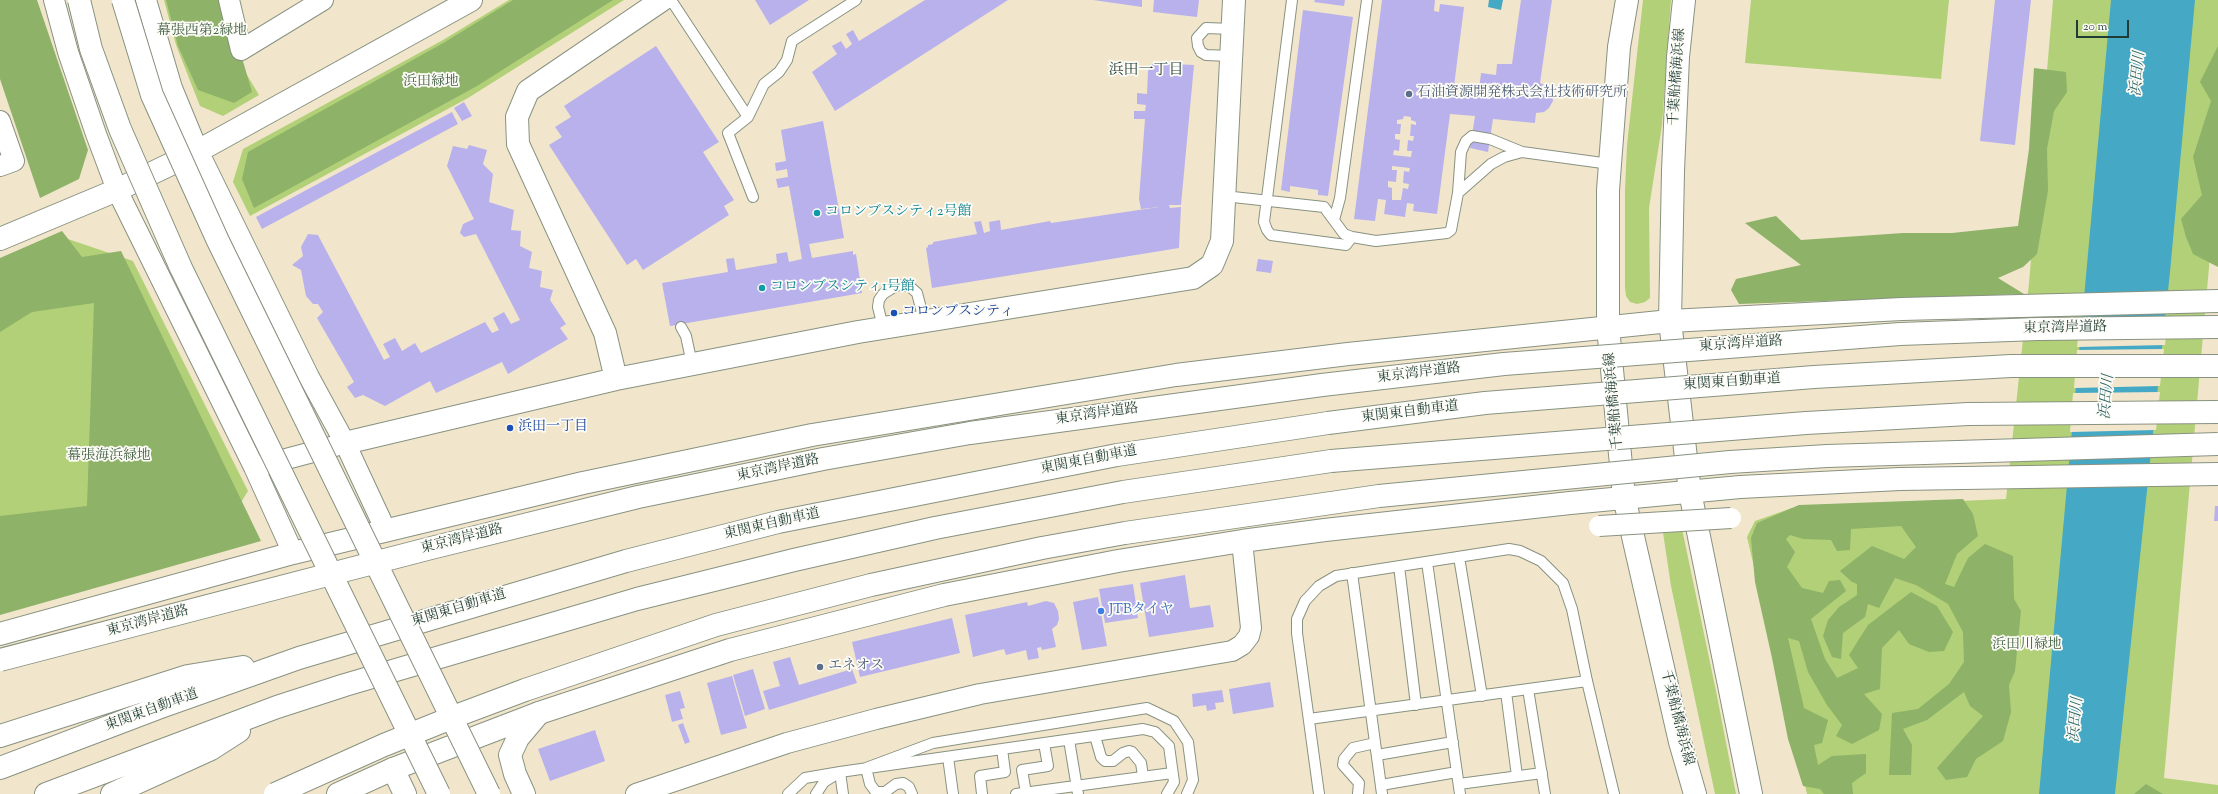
<!DOCTYPE html>
<meta charset="utf-8">
<style>
body{margin:0}
#map{position:relative;width:2218px;height:794px;overflow:hidden;background:#f1e6cc;font-family:"Sorts Mill Goudy",serif}
canvas{display:block}
.scale{position:absolute;left:2076px;top:20px;width:53px;height:18px;box-sizing:border-box;border:2px solid #1f3d34;border-top:0;padding-left:5px;font-size:12px;line-height:14px;white-space:nowrap;color:#1f3d34;-webkit-text-stroke:3px #fdfcf7;paint-order:stroke}
</style>
<div id="map">
<canvas width="2218" height="794"></canvas>
<div class="scale">20 m</div>
</div>
<script>
const c = document.querySelector('canvas').getContext('2d');
c.lineJoin = 'round';
function paint(path, color) { c.fillStyle = color; c.fill(path, 'evenodd'); }
const toPath = rows => new Path2D(rows.map(r => 'M' + r).join(''));
function trace(path, color, width, dash) { c.strokeStyle = color; c.lineWidth = width; c.lineCap = dash ? 'butt' : 'round'; c.setLineDash(dash || []); c.stroke(path); }
function label(font, color, halo, rows, align = 'center') {
  c.font = font + ' "Sorts Mill Goudy","Noto Serif JP",serif'; c.lineWidth = 3.5; c.setLineDash([]); c.textBaseline = 'middle'; c.strokeStyle = halo; c.fillStyle = color; for (const [text, x, y, turn = 0] of rows) {
    c.save(); c.translate(x, y); c.rotate((+turn || 0) * Math.PI / 180); c.textAlign = isNaN(turn) ? turn : align; if (halo) c.strokeText(text, 0, 0); c.fillText(text, 0, 0); c.restore();
  }
}
paint(toPath([
 [164,0,224,0,238,60,259,95,223,116,200,106,176,45],
 [509,0,624,0,468,98,250,216,233,182,243,149,443,40],
 [1643,0,1671,0,1662,125,1649,208,1650,298,1645,302,1637,304,1630,302,1626,296,1625,287,1625,190,1627,145],
 [1751,0,1949,0,1941,79,1745,63],
 [2053,0,2218,0,2218,165,2164,778,2218,785,2218,794,1807,794,1747,537,1755,521,1792,508,2006,499,2029,283],
 [68,239,133,261,248,491,229,522,0,602,0,265],
 [1681,524,1716,691,1736,794,1715,794,1671,586,1662,526]
]), '#b2d077');
paint(toPath([
 [0,0,37,0,88,150,79,179,40,198,0,79],
 [166,0,225,0,252,92,234,103,198,90,178,46],
 [513,0,613,0,477,86,254,208,242,179,248,152,445,42],
 [2218,46,2218,267,2193,254,2186,237,2181,219,2202,195,2193,157,2211,101,2200,82],
 [2034,68,2066,72,2067,92,2054,111,2047,149,2048,191,2037,254,2023,267,1998,278,2024,294,1739,304,1731,290,1736,279,1801,265,1745,223,1776,216,1801,240,1903,233,1952,233,2018,226,2029,149],
 [62,231,82,257,121,251,261,541,0,615,0,516,87,506,94,303,32,312,0,332,0,258],
 [1963,499,1973,514,1978,536,1957,554,1945,584,1954,587,1968,558,1985,544,2013,556,2014,599,2021,611,2015,671,2009,685,2011,712,2003,741,1976,759,1967,777,1946,780,1937,768,1983,716,1970,706,1964,692,1927,720,1903,729,1912,745,1911,775,1889,775,1892,713,1918,709,1949,684,1964,662,1963,632,1948,604,1916,585,1895,578,1879,608,1868,604,1865,617,1843,633,1841,659,1832,657,1823,636,1828,620,1839,607,1857,595,1857,584,1852,582,1840,571,1872,546,1904,559,1916,547,1901,526,1851,529,1850,550,1837,551,1831,540,1803,539,1790,535,1786,539,1795,552,1787,567,1802,588,1823,593,1829,581,1840,580,1846,591,1811,619,1825,659,1837,678,1858,668,1849,655,1868,625,1911,592,1937,606,1953,632,1944,651,1929,652,1909,644,1899,630,1882,648,1880,689,1864,694,1882,714,1879,730,1852,744,1836,736,1842,725,1827,705,1808,672,1799,641,1788,638,1804,708,1828,720,1822,743,1814,745,1818,765,1832,756,1866,754,1866,773,1852,783,1853,794,1824,794,1820,789,1803,786,1788,739,1772,658,1755,582,1751,538,1757,523,1799,505],
 [2146,784,2163,794,2134,794]
]), '#8db268');
paint(toPath([
 [1489,0,1503,0,1501,10,1488,7],
 [2111,0,2195,0,2170,272,2115,794,2039,794]
]), '#45a9c5');
paint(toPath([
 [2168,318,2165,345,2077,347,2080,319],
 [2164,349,2160,386,2074,388,2077,350],
 [2160,392,2156,430,2070,432,2073,393]
]), '#f1e6cc');
paint(toPath([
 [755,0,809,0,770,25],
 [925,0,1008,0,835,111,812,72,837,54,832,46,841,41,846,49,852,44,846,34,853,30,859,41],
 [1093,0,1142,0,1142,7],
 [1154,0,1199,0,1197,17,1153,12],
 [1315,0,1345,0,1344,6,1314,2],
 [1382,0,1435,0,1434,11,1439,12,1440,4,1464,7,1453,94,1463,95,1465,88,1479,90,1481,73,1496,75,1497,64,1512,64,1521,0,1552,0,1540,83,1548,87,1552,95,1553,101,1549,108,1544,112,1536,113,1535,123,1493,119,1488,152,1470,148,1475,116,1450,114,1437,214,1413,211,1414,204,1407,203,1405,217,1384,214,1386,200,1378,199,1375,221,1354,219],
 [1404,116,1411,117,1411,120,1416,122,1416,125,1411,124,1410,136,1414,136,1413,141,1408,140,1407,151,1412,151,1411,157,1393,155,1394,150,1399,151,1400,140,1395,139,1395,134,1400,134,1401,124,1397,124,1397,120,1403,119],
 [1392,166,1410,168,1409,172,1404,171,1403,183,1409,184,1408,189,1403,188,1401,200,1392,200,1392,188,1388,187,1388,181,1396,182,1397,170,1392,170],
 [1995,0,2031,0,2015,145,1980,141],
 [1303,10,1353,17,1328,196,1318,195,1318,190,1290,186,1290,192,1281,190],
 [656,46,719,142,703,152,734,200,724,206,729,215,643,270,636,259,627,265,549,145,562,137,555,127,571,117,564,106],
 [1154,63,1194,65,1181,205,1169,205,1170,208,1181,207,1179,248,932,288,926,248,928,247,928,245,933,244,933,242,977,234,974,222,981,221,984,233,990,231,989,222,1000,220,1001,230,1050,221,1051,223,1159,207,1141,209,1139,199,1145,119,1134,119,1134,111,1145,111,1146,105,1137,104,1137,93,1147,94,1148,71,1150,65],
 [464,102,472,116,462,121,454,108],
 [452,112,458,124,262,229,256,217],
 [823,121,844,238,809,244,812,258,853,251,853,255,856,254,862,293,670,326,662,283,728,272,726,259,734,258,736,270,777,263,776,254,787,252,789,262,802,259,789,186,778,188,776,179,788,177,787,169,776,171,775,163,786,161,781,130],
 [469,145,487,150,483,164,493,174,489,202,514,210,511,230,521,231,520,246,532,252,529,268,542,271,540,287,553,290,550,300,566,324,560,328,568,339,508,374,502,362,436,393,430,381,385,406,363,395,355,398,347,387,354,382,317,318,323,312,318,304,313,304,306,296,301,270,292,265,303,256,301,247,308,234,318,235,384,360,390,357,383,344,395,338,402,351,415,343,421,353,485,322,492,333,499,330,493,318,504,312,511,324,520,320,476,234,464,237,460,233,463,224,474,219,447,166,453,146,467,149],
 [1258,259,1273,261,1271,273,1256,271],
 [2215,506,2218,506,2218,521,2214,521],
 [1185,575,1190,608,1210,605,1214,627,1149,637,1140,583],
 [1133,584,1138,618,1105,623,1099,589],
 [1098,597,1107,646,1082,650,1073,602],
 [1046,601,1054,603,1058,611,1059,619,1057,625,1052,629,1056,647,1042,650,1041,647,1037,648,1039,658,1028,660,1026,650,1006,655,1004,649,973,657,965,615,1027,602,1028,606],
 [952,618,960,653,860,677,852,642],
 [790,657,799,685,852,669,857,683,769,710,763,691,780,686,773,662],
 [753,669,765,709,745,716,733,675],
 [732,676,747,728,721,735,707,683],
 [1270,682,1274,707,1233,714,1229,689],
 [1222,690,1224,702,1215,703,1216,709,1207,711,1206,705,1193,707,1192,694],
 [680,691,685,708,680,709,683,719,672,722,665,695],
 [683,723,690,742,685,744,678,725],
 [595,730,605,761,550,781,538,749]
]), '#b9b1ec');
const lane = toPath([
 [671,0,748,117],
 [1292,0,1264,222,1267,230,1271,235,1346,245,1352,237],
 [1230,56,1206,55,1201,52,1198,46,1197,38,1206,28,1232,29],
 [1522,152,1610,164],
 [1224,196,1324,207,1344,234,1352,237,1376,241,1447,233,1451,230,1458,193,1461,152,1466,141,1472,136,1490,139,1522,152,1504,157,1491,164,1458,193],
 [753,197,728,133,748,117,764,84,779,72,787,60,792,41,856,0],
 [1334,220,1340,198,1367,0],
 [681,327,686,336,692,364],
 [883,327,878,307,879,300,883,294,897,285,909,286,917,293,924,320],
 [1459,557,1482,696],
 [1427,562,1460,794],
 [1399,566,1416,705],
 [1352,573,1382,794],
 [1528,689,1545,794],
 [1506,692,1517,776],
 [1309,719,1587,681],
 [1095,736,1101,757,1105,761,1113,761,1123,753,1129,751,1132,752,1141,763,1143,776],
 [1069,740,1078,794],
 [1377,755,1453,742],
 [948,757,953,794],
 [1459,784,1542,773],
 [1381,785,1457,772],
 [1026,793,1022,770,1048,766,1044,743],
 [788,794,805,778,840,772,843,794],
 [816,794,824,782,840,772,1143,729,1155,732,1169,746,1174,782,1167,794],
 [912,794,909,787,903,783,896,784,885,792,876,792,870,784,866,768,933,743,1147,708,1174,721,1188,742,1193,780,1187,794],
 [982,794,980,776,1005,772,1002,749],
 [1016,794,1172,773],
 [1319,794,1297,633,1297,619,1305,601,1319,586,1336,576,1509,549,1520,551,1541,561,1563,583,1572,609,1587,681,1614,794],
 [1358,794,1359,783,1343,765,1344,759,1353,748,1375,743]
]);
const street = toPath([
 [54,0,68,52,96,134,117,190,254,467,293,553],
 [146,0,172,88,198,151,309,377,345,443,386,531],
 [229,0,241,50,323,0],
 [0,121,14,161,0,166],
 [260,466,335,446],
 [636,794,787,743,876,719,980,694,1232,651,1242,645,1249,636,1251,628,1242,541]
]);
const secondary = toPath([
 [0,239,117,190,198,151,471,0],
 [616,379,605,333,518,144,517,117,528,91,662,0],
 [345,443,616,379,858,332,1193,278,1212,265,1222,241,1234,0],
 [393,769,405,794],
 [524,794,515,774,510,755,518,738,539,713]
]);
const primary = toPath([
 [1627,0,1619,47,1608,190,1608,327,1624,497,1680,742,1695,794],
 [1684,0,1678,57,1673,171,1670,321,1690,492,1751,794]
]);
const highway = toPath([
 [0,634,293,553,583,483,812,435,1176,375,1348,354,1670,321,1902,309,2218,301],
 [0,736,188,676,243,667],
 [0,768,158,708,299,658,626,561,778,522,1117,455,1328,423],
 [46,794,277,707,345,685,637,599,794,560,935,528,1123,492,1331,461],
 [112,794,211,749,239,731],
 [338,794,393,769,539,713,730,650,944,595,1118,561,1242,541,1325,530,1570,503,1740,487,1900,479,2218,474]
]);
trace(lane, '#889280', 12);
trace(street, '#889280', 22);
trace(secondary, '#889280', 24);
trace(primary, '#889280', 24);
trace(highway, '#889280', 24);
trace(lane, '#fff', 10);
trace(street, '#fff', 20);
trace(secondary, '#fff', 22);
trace(primary, '#fff', 22);
trace(highway, '#fff', 22);
const streetBridge = toPath([
 [1599,526,1731,518]
]);
const secondaryBridge = toPath([
 [79,0,91,49,120,129,181,268,439,794],
 [123,0,152,95,218,241,489,794]
]);
const highwayBridge = toPath([
 [1328,423,1485,403,1814,377,2011,366,2218,366],
 [1331,461,1806,423,1968,414,2218,412],
 [0,660,431,548,638,497,823,459,970,433,1322,385,1504,364,1900,334,2038,329,2218,327],
 [275,794,384,745,461,714,525,690,716,625,871,585,1042,548,1125,533,1379,496,1730,462,1827,456,2218,444]
]);
trace(streetBridge, '#889280', 22, []);
trace(secondaryBridge, '#889280', 24, []);
trace(highwayBridge, '#889280', 24, []);
trace(streetBridge, '#fff', 20);
trace(secondaryBridge, '#fff', 22);
trace(highwayBridge, '#fff', 22);
for (const [x, y, r, color] of [
 [1409,94,4,"#5c6f8a"],
 [817,213,4,"#0f9aa8"],
 [762,288,4,"#0f9aa8"],
 [894,313,4,"#1a4fb4"],
 [510,428,4,"#1a4fb4"],
 [1101,611,4,"#3f7fe0"],
 [820,667,4,"#5c6f8a"]
]) { const dot = new Path2D(); dot.arc(x, y, r, 0, 2 * Math.PI); c.fillStyle = color; c.fill(dot); trace(dot, '#fdfcf7', 1.5); }
label('14px', '#446245', '#fdfcf7', [
 ["幕張西第2緑地",202,32],
 ["浜田緑地",431,83],
 ["幕張海浜緑地",109,457],
 ["浜田川緑地",2027,646]
]);
label('14px', '#1f3d34', '#fdfcf7', [
 ["千葉船橋海浜線",1678,77,-86],
 ["東京湾岸道路",2065,329,-1],
 ["東京湾岸道路",1741,345,-4],
 ["東京湾岸道路",1419,374,-7],
 ["東関東自動車道",1732,383,-4],
 ["千葉船橋海浜線",1615,401,-95],
 ["東関東自動車道",1410,413,-7],
 ["東京湾岸道路",1097,415,-8],
 ["東関東自動車道",1089,461,-11],
 ["東京湾岸道路",778,469,-12],
 ["東関東自動車道",772,525,-13],
 ["東京湾岸道路",462,540,-14],
 ["東関東自動車道",459,609,-17],
 ["東京湾岸道路",148,622,-15],
 ["東関東自動車道",152,711,-20],
 ["千葉船橋海浜線",1676,718,76]
]);
label('14px', '#4e5e75', '#fdfcf7', [
 ["石油資源開発株式会社技術研究所",1417,94],
 ["エネオス",828,667]
], 'left');
label('14px', '#0d838f', '#fdfcf7', [
 ["コロンブスシティ2号館",825,213],
 ["コロンブスシティ1号館",770,288]
], 'left');
label('14px', '#164399', '#fdfcf7', [
 ["コロンブスシティ",902,313],
 ["浜田一丁目",518,428]
], 'left');
label('14px', '#366cbe', '#fdfcf7', [
 ["JTBタイヤ",1109,611]
], 'left');
label('15px', '#1f3d34', '#fdfcf7', [
 ["浜田一丁目",1146,71]
]);
label('italic 15px', '#2c6367', '#fdfcf7', [
 ["浜田川",2139,74,-85],
 ["浜田川",2108,397,-85],
 ["浜田川",2077,720,-85]
]);
</script>
